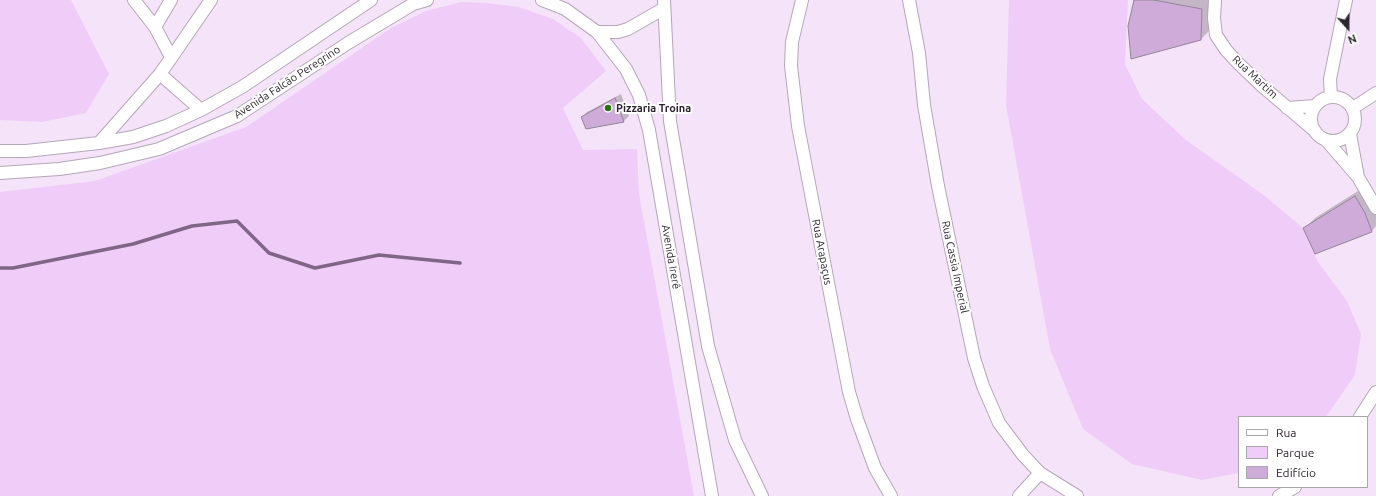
<!DOCTYPE html>
<meta charset="utf-8">
<style>
body{margin:0}
#map{position:relative;width:1376px;height:496px;overflow:hidden;background:#f5e4f9;font-family:Ubuntu,sans-serif}
canvas{display:block}
.legend{position:absolute;left:1238px;top:416px;width:130px;height:72px;box-sizing:border-box;background:#fff;border:1px solid #aba8ab;margin:0;padding:5px 7px;list-style:none;font-size:12px;color:#2c252d}
.legend li{display:flex;align-items:center;gap:8px;height:20px}
.legend b{width:20px;border:1px solid #aba8ab}
.north{position:absolute;left:1328px;top:8px;width:40px;height:40px;-webkit-text-stroke:3px #fff;paint-order:stroke;rotate:159deg;font-size:11px;font-weight:700;line-height:16px;text-align:center;color:#2c252d}
.north::after{content:'';display:block;margin:auto;width:14px;height:18px;background:#2c252d;clip-path:polygon(50% 0,100% 100%,50% 72%,0 100%)}
</style>
<div id="map">
<canvas width="1376" height="496"></canvas>
<ul class="legend">
<li><b style="height:5px;background:#fff"></b>Rua</li>
<li><b style="height:11px;background:#efcdf8"></b>Parque</li>
<li><b style="height:11px;background:#cfabd9"></b>Edifício</li>
</ul>
<div class="north">N</div>
</div>
<script>
const c = document.querySelector('canvas').getContext('2d');
c.lineJoin = 'round';
function paint(path, color) { c.fillStyle = color; c.fill(path, 'evenodd'); }
const toPath = rows => new Path2D(rows.map(r => 'M' + r).join(''));
function trace(path, color, width, dash) { c.strokeStyle = color; c.lineWidth = width; c.lineCap = dash ? 'butt' : 'round'; c.setLineDash(dash || []); c.stroke(path); }
function label(font, color, halo, rows, align = 'center') {
  c.font = font + ' Ubuntu,sans-serif'; c.lineWidth = 4; c.setLineDash([]); c.textBaseline = 'middle'; c.strokeStyle = halo; c.fillStyle = color; for (const [text, x, y, turn = 0] of rows) {
    c.save(); c.translate(x, y); c.rotate((+turn || 0) * Math.PI / 180); c.textAlign = isNaN(turn) ? turn : align; if (halo) c.strokeText(text, 0, 0); c.fillText(text, 0, 0); c.restore();
  }
}
paint(toPath([
 [0,0,71,0,109,74,86,113,42,122,0,120],
 [1009,0,1128,0,1125,64,1142,99,1186,140,1265,196,1303,228,1318,262,1347,301,1361,334,1355,375,1326,417,1239,417,1239,473,1202,480,1132,464,1083,429,1050,349,1006,105],
 [461,2,487,3,519,7,553,19,581,38,606,71,563,108,583,150,637,149,639,194,694,496,0,496,0,192,95,181,246,127,391,28,426,11]
]), '#efcdf8');
paint(toPath([
 [1135,0,1212,0,1212,28,1201,39],
 [621,94,629,116,624,121,582,117,587,112],
 [1366,186,1376,205,1376,226,1372,231,1304,229,1315,218]
]), '#0003');
trace(toPath([
 [0,268,13,268,133,244,192,226,237,221,269,253,315,268,379,255,460,263]
]), '#7f6586', 3.5);
const building = toPath([
 [1134,0,1154,0,1202,9,1201,40,1131,59,1128,26,1134,0],
 [615,98,624,122,586,129,581,117,615,98],
 [1355,196,1365,213,1372,232,1315,254,1303,228,1355,196]
]);
paint(building, '#cfabd9');
trace(building, '#938497', 1);
const minor = toPath([
 [134,0,155,27,171,57],
 [542,0,565,9,597,32,626,69,639,95,649,130,712,496],
 [664,0,670,121,708,346,735,440,762,496],
 [802,0,792,42,791,66,798,126,849,392,857,419,875,468,891,496],
 [909,0,919,53,924,105,938,186,974,358,983,386,999,423,1023,455,1040,473,1077,496],
 [1215,0,1214,18,1216,35,1226,50,1239,64,1262,86,1315,131],
 [155,27,171,0],
 [597,32,618,32,628,29,663,9],
 [160,74,201,110],
 '1311 119a22 22 0 1 1 44 0a22 22 0 1 1-44 0Z',
 [1331,97,1330,79,1346,0],
 [1287,108,1315,106],
 [1353,108,1376,93],
 [1350,134,1358,177],
 [1326,140,1358,177,1376,208],
 [99,143,160,74,211,0],
 [0,151,26,151,99,143,133,137,166,126,201,110,242,87,371,0],
 [0,173,59,169,100,163,159,149,237,116,348,43,413,4,427,0],
 [1360,417,1376,392],
 [1019,496,1040,473],
 [1279,496,1295,487]
]);
trace(minor, '#b5a6b9', 14);
trace(minor, '#fff', 12);
for (const [x, y, r, color] of [
 [608,108,4,"#2c7212"]
]) { const dot = new Path2D(); dot.arc(x, y, r, 0, 2 * Math.PI); c.fillStyle = color; c.fill(dot); trace(dot, '#fff', 1.5); }
label('11px', '#2c252d', '#fff', [
 ["Rua Martim",1255,77,43],
 ["Avenida Falcão Peregrino",287,82,-33],
 ["Rua Arapaçus",822,252,79],
 ["Avenida Irerê",671,257,80],
 ["Rua Cassia Imperial",955,267,78]
]);
label('bold 11px', '#2c252d', '#fff', [
 ["Pizzaria Troina",616,108]
], 'left');
</script>
